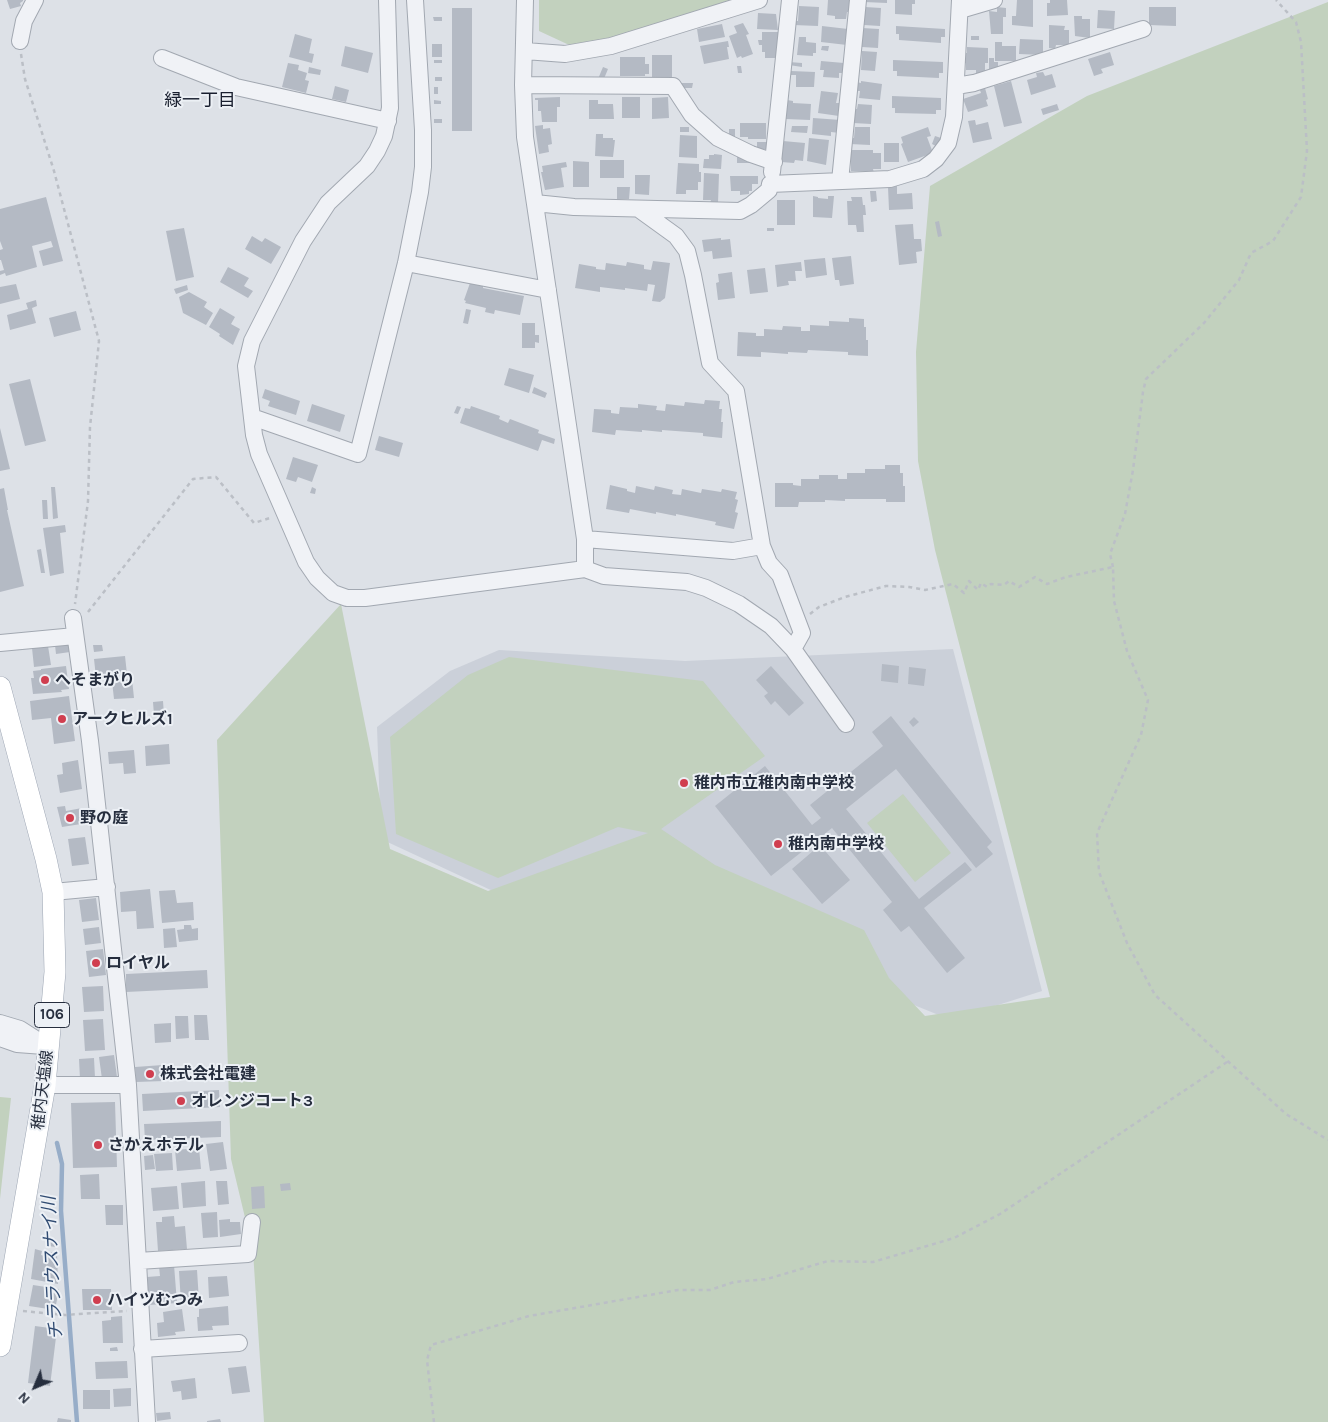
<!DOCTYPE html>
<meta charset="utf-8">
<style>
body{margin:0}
#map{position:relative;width:1328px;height:1422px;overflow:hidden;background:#dde1e7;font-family:Karla,sans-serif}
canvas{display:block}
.north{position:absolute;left:10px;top:1362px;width:50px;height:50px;-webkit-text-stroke:4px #ecf0f5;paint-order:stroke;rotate:225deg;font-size:14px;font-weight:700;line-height:20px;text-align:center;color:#262e3e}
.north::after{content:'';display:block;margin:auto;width:18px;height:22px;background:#262e3e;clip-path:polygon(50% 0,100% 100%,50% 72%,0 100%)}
</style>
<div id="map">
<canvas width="1328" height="1422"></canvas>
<div class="north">N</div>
</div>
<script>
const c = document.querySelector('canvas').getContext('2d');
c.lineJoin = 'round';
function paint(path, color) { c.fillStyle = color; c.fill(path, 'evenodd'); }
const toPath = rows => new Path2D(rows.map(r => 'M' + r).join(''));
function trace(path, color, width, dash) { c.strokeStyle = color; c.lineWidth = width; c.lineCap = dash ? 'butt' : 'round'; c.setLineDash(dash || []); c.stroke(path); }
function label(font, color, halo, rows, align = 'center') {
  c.font = font + ' Karla,"Noto Sans JP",sans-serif'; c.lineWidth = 4; c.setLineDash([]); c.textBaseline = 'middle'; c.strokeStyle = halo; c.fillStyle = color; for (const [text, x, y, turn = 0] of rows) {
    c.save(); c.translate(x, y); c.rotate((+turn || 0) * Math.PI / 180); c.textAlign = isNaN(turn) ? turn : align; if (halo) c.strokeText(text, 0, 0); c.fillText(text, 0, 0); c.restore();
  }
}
paint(toPath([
 [953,649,1042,991,951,1020,877,990,495,892,381,839,377,727,450,671,499,650,685,661]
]), '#cbd0d9');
paint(toPath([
 [539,0,739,0,580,50,539,31],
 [1328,2,1328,1422,264,1422,253,1251,231,1159,217,740,341,604,390,849,488,891,648,833,618,827,498,878,396,834,390,737,468,675,509,657,703,681,765,756,661,829,715,865,864,930,889,978,925,1016,1050,997,935,550,918,461,916,352,930,186,1087,96],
 [903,794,951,853,915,882,867,823],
 [0,1097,11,1098,0,1199]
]), '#c2d1be');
trace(toPath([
 [57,1143,62,1164,61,1211,77,1422]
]), '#97adc8', 4.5);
paint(toPath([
 [7,0,23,0,23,1,20,3,21,6,10,9],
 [828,0,851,0,851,12,847,12,846,19,835,19,835,16,827,15],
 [864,0,887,0,887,3,864,2],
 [895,0,915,0,915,4,912,4,912,15,895,14],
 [1017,0,1033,0,1033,27,1012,25,1012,16,1016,16],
 [1050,0,1067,0,1068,15,1047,16,1047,3,1050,3],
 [799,6,819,7,818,26,794,25,794,21,798,21],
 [865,7,881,8,880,26,864,25],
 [997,7,1006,8,1006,17,1003,17,1003,34,991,34,989,11,997,12],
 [1149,7,1176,7,1176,26,1149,25],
 [452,8,472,8,472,131,452,131],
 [1098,10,1115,11,1114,29,1097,28],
 [758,13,776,14,778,30,757,29],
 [1074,16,1082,16,1082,19,1090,19,1090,38,1075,36],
 [433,17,442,17,442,21,434,21],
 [743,23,749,34,746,35,753,54,742,58,741,56,737,58,729,36,737,33,734,26],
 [722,24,725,37,699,42,697,29],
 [1049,25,1065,26,1064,30,1069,30,1069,45,1056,45,1055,49,1049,48],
 [822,26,848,29,847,45,821,42],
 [896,26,945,29,945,37,941,37,941,43,899,40,899,34,896,34],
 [862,28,879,29,878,48,862,47],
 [762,32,780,32,779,58,765,58,765,52,762,52,762,45,759,45,758,40,762,40],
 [295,34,312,39,309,53,314,54,312,63,289,57],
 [971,36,979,36,979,40,971,40],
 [799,37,806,37,806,42,816,43,816,53,813,53,813,56,797,55],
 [1020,39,1043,40,1043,55,1019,54],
 [728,41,729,47,727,47,729,59,704,64,700,46],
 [995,42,1002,42,1002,46,1016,46,1016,61,995,61],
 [432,44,442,44,442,57,432,57],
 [345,46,373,53,368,73,341,66],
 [822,46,829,46,828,51,821,50],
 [967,47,988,48,988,63,985,63,985,73,976,73,976,70,966,70,966,63,964,64,964,53,967,53],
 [862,51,877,52,875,71,861,70],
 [1110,52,1114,65,1101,69,1103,73,1094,76,1088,59],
 [652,55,672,55,672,79,652,79],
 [620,57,645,57,645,64,649,64,649,74,645,74,645,76,620,76],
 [989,58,994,58,994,62,998,62,998,69,989,72],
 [434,60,442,60,442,63,434,63],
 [893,60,943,62,943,73,939,73,939,78,897,76,897,71,893,71],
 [821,61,844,63,843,73,839,73,839,78,823,77,824,70,820,70],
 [789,62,802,63,802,67,789,65],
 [288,63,299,65,298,70,307,73,305,80,309,81,306,93,282,87],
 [737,66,741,66,742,73,738,73],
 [309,67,321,70,320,75,308,73],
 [603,67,608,69,603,81,598,79],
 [791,71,815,72,814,87,796,87,796,75,791,75],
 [1043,72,1045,76,1052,74,1056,87,1031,95,1027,80,1037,77,1036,73],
 [435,77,442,77,442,81,435,81],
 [861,81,882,84,880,100,859,98,860,91,855,91,856,82,861,83],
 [1011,81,1022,123,1004,127,994,86],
 [680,83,693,83,692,88,680,88],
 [335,86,349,90,346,102,332,99],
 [434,87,438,87,438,94,434,94],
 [985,88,988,99,986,100,988,106,968,112,963,99,981,93,980,90],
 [821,91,838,93,836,103,840,103,839,116,818,113],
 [892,96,941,98,941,110,936,110,936,114,895,113,895,108,892,108],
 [560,97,560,107,557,107,557,122,542,122,541,111,538,111,538,100,535,100,535,98],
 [622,97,640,97,640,118,622,118],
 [668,97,669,118,652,119,652,98],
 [434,100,441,101,441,104,434,104],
 [589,100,598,100,598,104,613,104,614,119,589,119],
 [787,100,793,101,793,103,811,104,810,120,786,119],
 [858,104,872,105,871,124,853,123,854,109,857,109],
 [1057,104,1059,110,1043,115,1041,109],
 [813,118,841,120,840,133,831,132,831,136,812,134],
 [434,119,442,119,442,123,434,123],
 [975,120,976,125,988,122,992,139,973,143,968,121],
 [740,123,766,123,766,139,748,139,748,137,740,137],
 [543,125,543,129,550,128,552,144,548,145,549,152,539,154,535,126],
 [792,126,808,126,807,133,791,132],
 [680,127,689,127,689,132,680,132],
 [855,127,870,127,870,145,850,144,851,138,854,138],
 [928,127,931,136,927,137,933,153,908,162,901,144,903,143,901,137],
 [729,129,735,129,735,138,729,138],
 [596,134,603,134,603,138,613,138,613,140,615,140,613,157,595,156],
 [680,135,697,136,697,158,679,157],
 [935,136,941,138,938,147,932,144],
 [809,138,829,140,826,165,807,161],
 [783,141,805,143,803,161,795,160,794,163,781,162],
 [757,142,767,142,767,149,757,149],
 [884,143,899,143,899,162,884,162],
 [851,150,873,150,873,153,881,153,881,169,873,169,874,173,867,174,867,171,851,171],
 [714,154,722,155,721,169,703,168,704,159,709,159,709,155,714,155],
 [737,157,749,157,749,163,737,163],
 [600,160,624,160,624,178,600,178],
 [573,161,589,162,589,187,573,187],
 [566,162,567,167,561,168,564,187,545,190,541,172,543,172,542,166],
 [678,163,699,164,699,172,701,172,701,182,698,182,698,190,686,190,686,194,676,194],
 [704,173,719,174,718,203,710,203,711,200,703,200],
 [635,175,650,175,649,195,635,194],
 [730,176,758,176,758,184,752,184,752,191,749,191,749,194,740,195,740,191,731,191],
 [897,186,897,194,912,193,913,209,889,210,888,187],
 [617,187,630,187,629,199,617,199],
 [870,191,876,191,877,201,871,202],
 [813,196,818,197,818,198,828,199,828,196,834,196,832,218,813,217],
 [46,197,63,261,43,266,39,251,53,247,51,241,32,246,37,267,6,276,5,273,0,275,0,271,4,270,1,260,0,260,0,250,3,249,0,241,0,209],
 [851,197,862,197,863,205,865,205,866,215,863,215,864,232,857,232,856,225,848,225,847,201,852,201],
 [777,200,795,200,795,225,777,225],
 [939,221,942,236,938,237,935,222],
 [913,224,914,239,921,239,922,251,916,252,917,263,899,265,895,225],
 [184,228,194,277,176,281,166,231],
 [767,228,774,228,774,231,767,231],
 [252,236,262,242,265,238,281,247,271,264,245,249],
 [721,238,721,240,730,239,732,257,713,259,712,251,704,252,702,240],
 [851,256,854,284,840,286,839,280,835,280,832,258],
 [825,258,827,275,806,278,804,260],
 [653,261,670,263,665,298,660,302,652,301,655,285,648,284,647,291,625,288,625,290,600,287,600,292,575,288,579,264,596,267,596,269,605,270,606,263,626,266,627,262,644,265,644,269,651,270],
 [801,262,802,271,795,271,796,281,788,281,789,285,777,287,775,265],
 [228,267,249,278,244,286,253,291,248,298,220,282],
 [765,268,768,292,750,294,747,270],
 [732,272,735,298,718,300,716,283,719,282,718,274],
 [470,283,483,286,483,288,524,296,520,315,495,310,494,314,485,312,486,308,465,303,466,301,464,300],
 [16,284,20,299,0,304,0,287],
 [187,285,188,290,176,294,174,289],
 [189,292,207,302,204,307,213,313,206,325,183,313,179,297],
 [36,300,37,306,32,308,36,323,10,330,7,315,28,309,26,303],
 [220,308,235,317,231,324,240,329,233,345,219,336,220,334,209,327],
 [466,309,471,310,468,324,463,323],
 [76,311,81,330,54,337,49,318],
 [849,318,864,319,864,327,866,327,866,340,868,340,868,356,848,355,848,352,808,350,807,353,788,352,788,354,761,352,761,357,737,356,738,332,756,333,756,336,764,336,764,329,782,330,783,326,801,327,801,331,810,331,810,325,829,326,829,321,849,322],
 [522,323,535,323,535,335,539,335,539,343,535,342,535,348,522,348],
 [509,368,534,375,529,393,504,385],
 [30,379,46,441,25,446,9,384],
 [534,387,547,393,545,398,532,393],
 [265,389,300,401,296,415,268,406,270,401,262,398],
 [705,400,720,401,719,409,722,409,721,422,723,422,722,438,703,436,703,433,662,430,662,432,642,430,642,432,616,430,615,435,592,432,594,409,611,410,611,413,619,414,620,407,638,408,638,404,657,406,656,410,665,411,666,404,684,406,685,402,704,404],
 [312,404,345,415,340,432,307,421],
 [457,406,461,407,458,414,454,413],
 [471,406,500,416,499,419,508,423,510,419,539,430,538,433,555,439,554,444,542,440,538,451,460,423,465,408,470,409],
 [0,428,10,469,0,471],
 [379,436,403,443,399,457,375,450],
 [293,457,318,465,312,482,298,477,296,482,286,479],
 [885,465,900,465,900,473,903,473,903,486,905,486,905,502,886,502,886,499,845,499,845,501,825,500,825,502,799,502,798,507,775,507,775,483,793,483,793,485,801,486,801,479,819,479,819,475,838,475,838,479,847,479,847,473,865,473,865,469,885,469],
 [610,485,627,489,627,491,635,493,636,486,654,490,655,486,673,490,672,494,681,495,682,489,701,493,702,489,721,492,722,489,737,492,735,499,738,500,735,512,738,513,734,529,715,525,716,522,676,514,676,516,656,512,656,514,630,509,629,513,606,509],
 [51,487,55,487,58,518,53,519],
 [312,487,316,489,315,494,310,493],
 [4,488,8,510,7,510,24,586,0,592,0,489],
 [42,500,47,500,48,519,43,519],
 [65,525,66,532,60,533,64,573,50,576,43,528],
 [41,549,45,573,41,573,37,550],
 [69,643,70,652,56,654,55,645],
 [93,645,102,645,103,651,94,652],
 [48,646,51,665,34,667,32,648],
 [125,656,127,674,96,677,94,659],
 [882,664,899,666,898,683,881,681],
 [66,666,69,689,61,690,62,692,33,694,31,678,34,678,33,671,41,670,41,669],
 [771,666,804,703,789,716,775,701,771,705,764,696,768,693,756,680],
 [909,667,926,669,924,686,908,684],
 [132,679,134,698,114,699,112,681],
 [69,696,75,741,54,744,51,718,32,720,30,701],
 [163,701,164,715,154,715,153,702],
 [891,716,992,842,987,847,993,854,976,868,896,769,846,809,919,899,965,862,972,870,924,908,965,958,947,973,909,926,901,932,883,910,892,902,832,828,771,876,715,806,765,766,812,825,821,818,810,805,883,746,872,732],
 [914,717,919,722,913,727,909,722],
 [169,744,170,764,146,766,145,746],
 [134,750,136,773,124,774,123,763,109,764,108,752],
 [78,760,82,789,60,793,57,775,63,774,62,763],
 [65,806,66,811,82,808,84,819,80,819,81,824,62,827,57,807],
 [85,837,89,864,72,866,68,839],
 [820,845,850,880,822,904,792,869],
 [150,889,154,928,137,929,136,911,121,912,120,892],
 [175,890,177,903,193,902,194,920,162,923,159,891],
 [96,898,99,920,82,922,79,900],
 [184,925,191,925,192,929,198,928,198,940,179,942,177,930,184,929],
 [99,927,101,943,85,945,83,929],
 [175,928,177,947,164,948,163,929],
 [103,949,106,975,89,977,86,951],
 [207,970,208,988,126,992,126,974],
 [103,986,104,1011,84,1012,82,987],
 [194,1015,207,1015,209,1040,195,1040],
 [175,1016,188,1016,189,1038,176,1039],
 [103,1019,105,1050,85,1051,83,1020],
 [171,1023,171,1042,155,1043,154,1024],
 [114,1055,117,1077,102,1079,99,1057],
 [94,1058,95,1078,80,1079,79,1059],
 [163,1065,164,1081,136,1082,135,1067],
 [219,1090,220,1107,143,1111,142,1094],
 [115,1102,117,1167,73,1168,71,1103],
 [221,1121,221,1137,145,1140,144,1124],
 [223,1142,227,1169,210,1171,206,1144],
 [199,1148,201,1169,177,1171,175,1150],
 [172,1153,173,1170,156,1171,154,1154],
 [153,1155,155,1169,145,1170,144,1156],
 [99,1174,100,1199,81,1199,80,1175],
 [205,1181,206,1206,183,1208,181,1183],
 [216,1181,227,1181,229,1204,218,1205],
 [290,1183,291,1190,281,1191,280,1184],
 [177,1186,179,1209,153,1211,151,1188],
 [264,1186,265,1208,252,1209,251,1187],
 [105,1205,123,1205,123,1225,106,1225],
 [217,1212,218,1237,203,1238,201,1213],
 [174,1216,175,1227,185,1226,187,1249,158,1251,156,1222,162,1222,162,1217],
 [230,1219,230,1222,240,1222,241,1234,220,1237,219,1220],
 [51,1238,56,1239,55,1247,49,1246],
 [35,1249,42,1251,41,1255,48,1257,49,1252,57,1253,58,1284,31,1279],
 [174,1265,177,1303,149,1305,147,1277,160,1276,159,1266],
 [197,1270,199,1301,181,1303,179,1271],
 [227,1276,229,1296,209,1298,208,1277],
 [33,1285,59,1289,55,1310,29,1306],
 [82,1289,111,1289,112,1310,83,1310],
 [228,1306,229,1325,212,1326,213,1330,198,1331,197,1317,199,1317,199,1309],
 [182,1309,185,1331,175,1332,176,1335,158,1337,157,1323,164,1322,163,1312],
 [122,1316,123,1343,103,1343,102,1321,111,1320,111,1317],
 [35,1326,57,1329,50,1386,28,1383],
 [117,1347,118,1351,110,1351,110,1348],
 [127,1361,128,1378,96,1379,95,1362],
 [246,1366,250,1392,232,1394,228,1368],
 [195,1378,197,1398,182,1400,181,1391,173,1392,171,1381],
 [131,1388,131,1406,114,1407,113,1389],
 [83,1390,110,1390,110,1409,83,1409],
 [170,1412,171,1419,157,1421,156,1413],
 [58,1418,71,1420,71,1422,57,1422],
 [220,1419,221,1422,207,1422,207,1421]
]), '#b4bac4');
const minor = toPath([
 [387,0,390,108,384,136,377,151,367,166,328,203,303,241,252,341,246,366,254,435,259,454,306,562,317,578,333,593,347,598,365,598,585,569,604,576,687,582,706,588,739,604,771,626,793,649,846,724],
 [525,0,523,85,525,137,585,539,585,569],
 [960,10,994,0],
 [20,41,24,21,35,0],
 [525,51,565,54,611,46,759,0],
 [162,58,236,87,388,121],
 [523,85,673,86,692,115,718,138,751,154,774,162],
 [956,86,974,83,1143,29],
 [772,172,790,0],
 [840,181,858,0],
 [535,203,574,207,740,211,751,205,769,190,770,184,890,179,923,169,936,159,948,143,954,117,960,0],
 [406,263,548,290],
 [252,417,358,454,406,263,420,192,423,167,423,130,415,0],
 [585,539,733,551,762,546,736,391,710,363,693,275,687,251,676,236,640,210],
 [762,546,769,563,780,575,802,633,793,649],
 [73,618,90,741,128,1085,147,1422],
 [0,643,75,636],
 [53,892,107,887],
 [0,1023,20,1029,48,1047],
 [0,1038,17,1044,44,1046],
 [45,1085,128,1085],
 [138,1261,248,1254,252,1222],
 [142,1349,239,1343]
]);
const major = toPath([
 [0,687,46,859,53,892,55,972,45,1085,0,1346]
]);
trace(minor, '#a2a8b1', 18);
trace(major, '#9ca5b3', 22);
trace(toPath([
 [21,54,25,79,54,171,99,341,90,427,88,501,75,604],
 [1113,567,1110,554,1125,514,1133,470,1143,392,1146,379,1204,323,1239,280,1251,253,1273,241,1301,197,1307,151,1301,42,1296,22,1276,0],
 [88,612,193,479,216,477,254,523,270,518],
 [810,614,819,607,845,597,886,586,909,587,925,590,953,584,964,593,969,581,978,590,981,583,987,587,991,584,1004,585,1009,581,1019,587,1035,577,1047,584,1066,577,1113,567,1114,601,1127,651,1148,700,1141,735,1097,833,1099,872,1127,943,1155,995,1286,1114,1328,1140],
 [23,1311,65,1315,127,1311],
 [434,1422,427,1360,431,1345,529,1316,678,1290,710,1290,734,1282,767,1279,828,1261,873,1262,954,1238,1000,1214,1227,1062]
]), '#bbbfc6', 2.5, [4, 4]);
trace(minor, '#f0f2f6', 16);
trace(major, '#fff', 21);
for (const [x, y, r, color] of [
 [45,680,5,"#d03e4f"],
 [62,719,5,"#d03e4f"],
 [684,783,5,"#d03e4f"],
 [70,818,5,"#d03e4f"],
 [778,844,5,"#d03e4f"],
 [96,963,5,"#d03e4f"],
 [150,1074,5,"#d03e4f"],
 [181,1101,5,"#d03e4f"],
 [98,1145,5,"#d03e4f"],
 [97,1300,5,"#d03e4f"]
]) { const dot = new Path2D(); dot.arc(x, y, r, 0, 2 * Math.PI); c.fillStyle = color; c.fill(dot); trace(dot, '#ecf0f5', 2); }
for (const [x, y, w] of [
 [52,1015,35]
]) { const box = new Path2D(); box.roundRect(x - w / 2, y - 12.5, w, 25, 4); c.fillStyle = '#ecf0f5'; c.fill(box); trace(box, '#262e3e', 1); }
label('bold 15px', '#262e3e', null, [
 ["106",52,1015]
]);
label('bold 16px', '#262e3e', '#ecf0f5', [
 ["へそまがり",55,680],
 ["アークヒルズ1",72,719],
 ["稚内市立稚内南中学校",694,783],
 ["野の庭",80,818],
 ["稚内南中学校",788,844],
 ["ロイヤル",106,963],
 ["株式会社電建",160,1074],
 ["オレンジコート3",191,1101],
 ["さかえホテル",108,1145],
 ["ハイツむつみ",107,1300]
], 'left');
label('16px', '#262e3e', '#ecf0f5', [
 ["稚内天塩線",43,1090,-83]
]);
label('18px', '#191f2f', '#ecf0f5', [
 ["緑一丁目",200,101]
]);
label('italic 18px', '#304b72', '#ecf0f5', [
 ["チララウスナイ川",53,1268,-93]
]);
</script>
